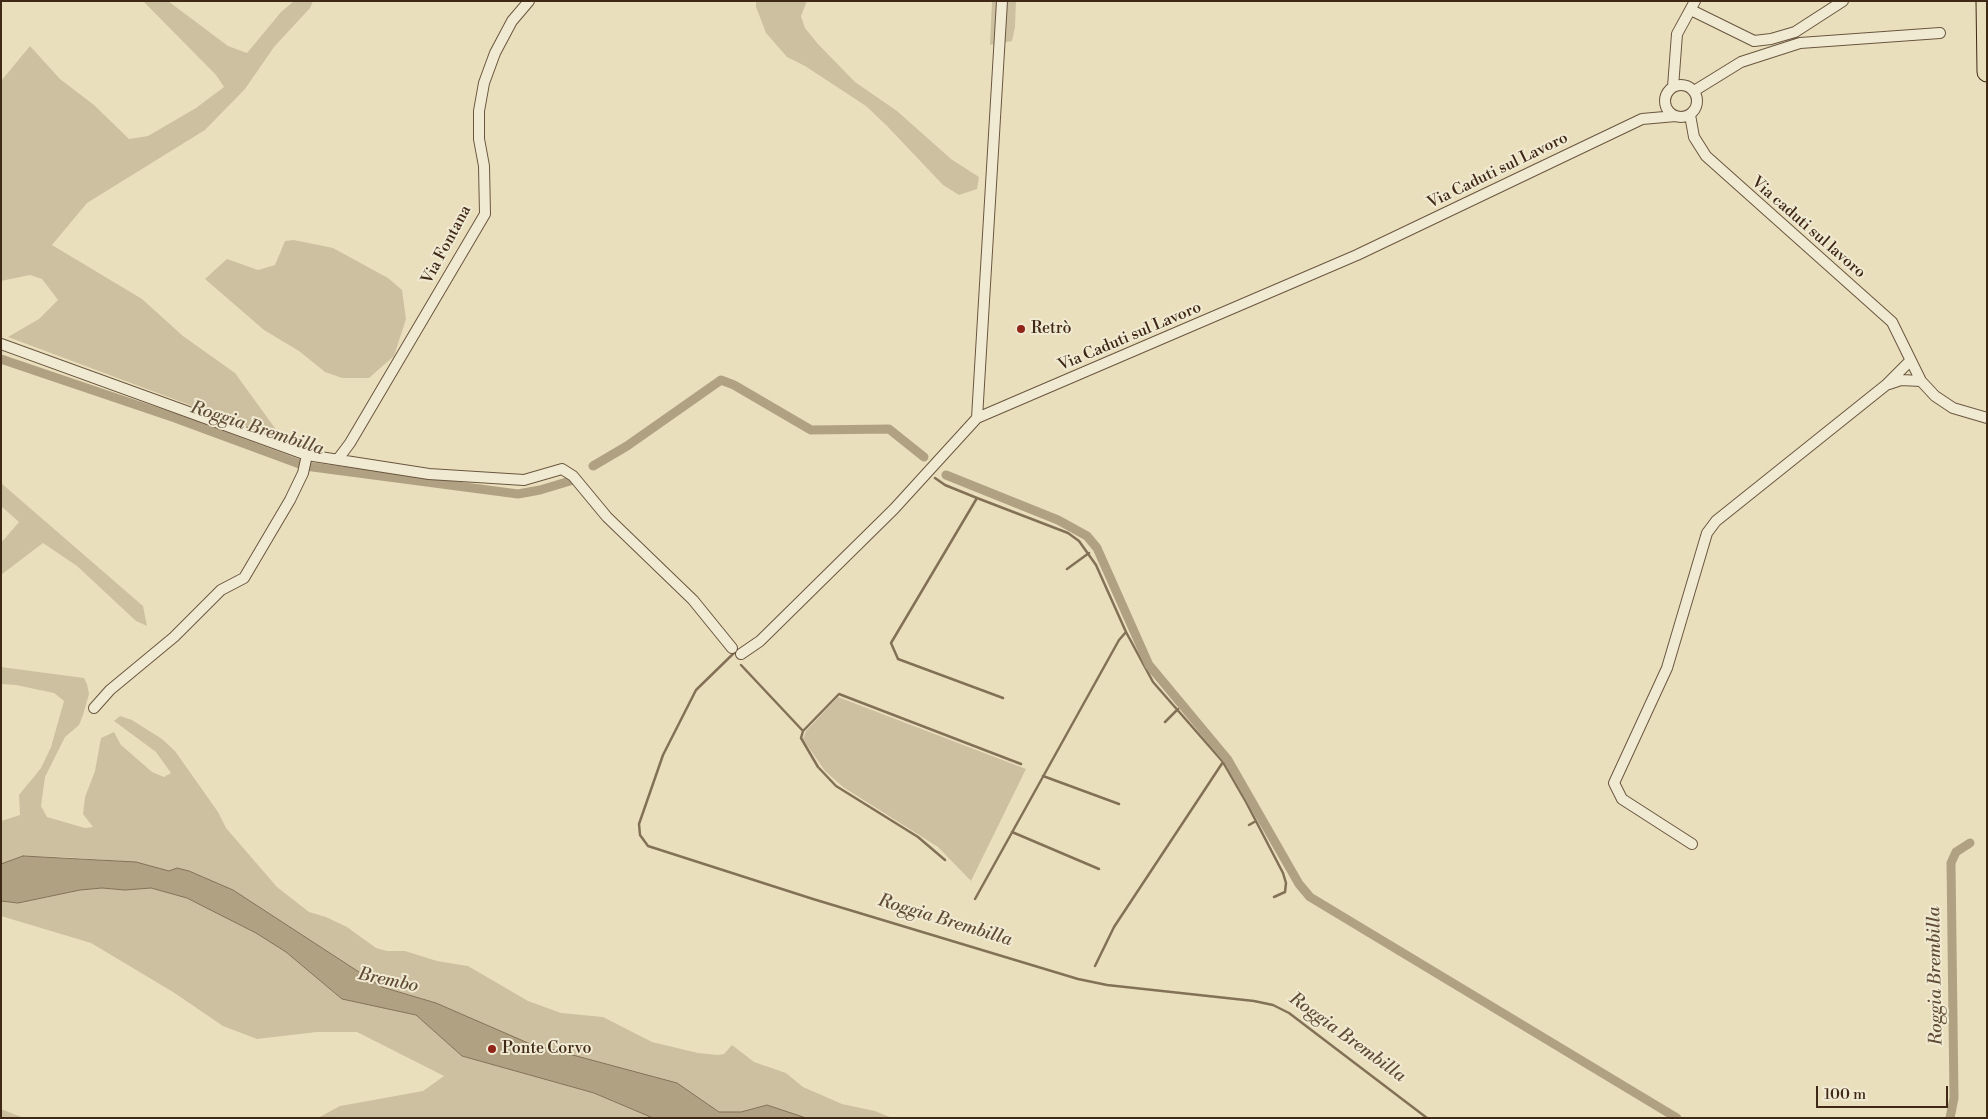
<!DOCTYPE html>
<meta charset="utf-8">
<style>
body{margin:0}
#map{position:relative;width:1988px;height:1119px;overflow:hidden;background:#eadfbc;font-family:"Libre Bodoni",serif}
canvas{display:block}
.frame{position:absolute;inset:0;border:2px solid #3f2815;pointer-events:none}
.scale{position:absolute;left:1816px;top:1086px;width:132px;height:22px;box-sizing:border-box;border:2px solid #3f2815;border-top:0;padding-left:6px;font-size:15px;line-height:18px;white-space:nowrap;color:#3f2815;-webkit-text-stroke:4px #f1ead3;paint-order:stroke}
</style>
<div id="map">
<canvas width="1988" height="1119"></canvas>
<div class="frame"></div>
<div class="scale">100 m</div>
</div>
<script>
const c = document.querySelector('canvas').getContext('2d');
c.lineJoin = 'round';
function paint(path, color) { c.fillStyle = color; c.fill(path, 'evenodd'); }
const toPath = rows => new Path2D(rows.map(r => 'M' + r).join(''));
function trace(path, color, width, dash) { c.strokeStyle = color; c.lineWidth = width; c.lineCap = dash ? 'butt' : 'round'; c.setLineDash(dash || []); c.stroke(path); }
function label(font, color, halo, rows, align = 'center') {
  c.font = font + ' "Libre Bodoni",serif'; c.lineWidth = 4; c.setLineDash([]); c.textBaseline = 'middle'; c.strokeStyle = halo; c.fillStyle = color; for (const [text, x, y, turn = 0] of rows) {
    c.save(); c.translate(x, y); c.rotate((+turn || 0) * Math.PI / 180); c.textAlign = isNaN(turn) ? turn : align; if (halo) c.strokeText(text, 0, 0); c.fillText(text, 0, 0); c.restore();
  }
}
paint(toPath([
 [143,1,168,1,228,46,247,53,281,12,294,1,313,1,310,8,274,47,245,89,205,130,87,203,52,245,142,299,183,336,235,373,280,435,259,431,8,337,39,319,58,300,42,279,30,275,1,281,1,81,30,46,60,79,94,105,129,139,148,136,196,108,224,87,216,75],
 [756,1,807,1,801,16,805,28,818,44,855,82,897,111,951,159,979,177,977,189,959,195,943,185,887,126,866,106,805,66,787,57,766,33,756,7],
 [992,1,1016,1,1015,27,1012,41,990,45],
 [294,240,333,248,388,278,402,290,406,319,394,356,369,378,342,378,325,372,299,351,264,330,205,279,227,259,258,270,275,265,285,241],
 [1,483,143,606,147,626,136,621,77,566,43,543,1,575,1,543,19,522,1,506],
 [1,667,84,678,87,684,89,694,83,715,79,725,65,737,45,777,41,806,47,817,85,828,93,827,83,814,85,797,95,771,101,738,114,732,121,745,152,772,164,777,171,773,156,752,114,721,120,716,132,720,162,739,175,751,218,812,226,828,277,887,309,912,326,917,347,927,376,948,387,951,405,951,437,961,468,966,528,1001,561,1013,603,1017,652,1042,698,1053,718,1055,724,1054,732,1045,754,1062,786,1073,803,1087,842,1104,875,1111,892,1118,806,1118,767,1105,741,1112,719,1112,676,1083,528,1043,436,1003,382,987,233,890,189,871,177,868,169,871,136,862,62,857,23,856,1,864,1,821,20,815,19,795,41,768,51,747,64,701,54,693,16,685,1,684],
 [838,697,1026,769,971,881,938,847,843,787,825,771,803,739,806,731],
 [102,888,125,890,151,888,187,898,256,933,286,952,342,999,416,1015,462,1056,594,1093,653,1118,318,1118,340,1106,423,1091,444,1076,357,1032,317,1032,257,1039,223,1026,173,992,91,943,1,916,1,901,18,903,80,890],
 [1,1109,24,1118,1,1118]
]), '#cdc0a0');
const water = toPath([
 [23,856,136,862,169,871,177,868,189,871,233,890,382,987,436,1003,528,1043,677,1083,719,1112,741,1112,767,1105,806,1118,653,1118,594,1093,462,1056,416,1015,342,999,286,952,256,933,187,898,151,888,125,890,102,888,80,890,18,903,1,901,1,864,23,856]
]);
paint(water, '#b0a183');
trace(water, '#837157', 1);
trace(toPath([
 [935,478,945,485,977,498,1068,533,1079,541,1096,565,1126,632],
 [977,498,891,643,898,659,1003,698],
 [1067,569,1089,553],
 [735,652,696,690,663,755,639,824,640,835,648,846,813,899,1078,979,1107,985,1254,1001,1273,1005,1289,1013,1427,1118],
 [741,665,803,731,839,694,1021,764],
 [1165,722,1178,709],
 [803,731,801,738,818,767,836,786,918,837,945,860],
 [1043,776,1119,804],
 [1249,825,1256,821],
 [1012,832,1099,869],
 [975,899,1119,640,1126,632,1153,682,1223,762,1245,800,1283,873,1286,883,1285,892,1274,897],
 [1095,966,1114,927,1223,762]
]), '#837157', 2.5);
trace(toPath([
 [1,359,175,418,305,466,518,494,540,490,570,481],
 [593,466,627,446,721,380,734,385,811,430,889,429,924,457],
 [946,475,1058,520,1087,536,1097,548,1149,665,1228,760,1299,884,1310,897,1677,1118],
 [1950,1118,1954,1098,1951,863,1956,852,1970,843]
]), '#b0a183', 9);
const minor = toPath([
 [1691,10,1754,41,1771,39,1795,32,1843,1],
 '1665 101a16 16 0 1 1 32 0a16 16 0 1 1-32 0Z',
 [1673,87,1677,34,1695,1],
 [1694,91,1741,62,1800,43,1940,33],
 [1690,115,1694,137,1706,156,1892,322,1921,381,1935,396,1953,408,1987,418],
 [1,344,307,455,429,474,524,480,562,469,573,476,607,517,693,600,732,648],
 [1889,384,1901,380,1921,381],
 [977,418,1002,1],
 [338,459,350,443,485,214,484,166,479,139,479,111,484,83,495,53,512,21,529,1],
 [741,654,760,641,894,509,977,418,1357,255,1642,119,1676,116],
 [94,708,110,690,174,637,221,590,244,578,290,500,303,473,307,455],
 [1692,844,1622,799,1614,783,1667,668,1707,533,1716,521,1886,385,1910,361]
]);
const motorway = toPath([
 [1986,1,1987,72]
]);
trace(minor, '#6a563f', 12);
trace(motorway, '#3f2815', 21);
trace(minor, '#f1ead3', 10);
trace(motorway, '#eadfbc', 19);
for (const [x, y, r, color] of [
 [1021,329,5,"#8f2418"],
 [492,1049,5,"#8f2418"]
]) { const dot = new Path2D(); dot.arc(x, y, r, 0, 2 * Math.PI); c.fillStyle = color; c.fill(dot); trace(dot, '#f1ead3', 2); }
label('16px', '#3f2815', '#f1ead3', [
 ["Via Caduti sul Lavoro",1498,171,-26],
 ["Via caduti sul lavoro",1808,228,41],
 ["Via Fontana",447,245,-62],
 ["Via Caduti sul Lavoro",1130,337,-23]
]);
label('16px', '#3f2815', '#f1ead3', [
 ["Retrò",1031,329],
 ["Ponte Corvo",502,1049]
], 'left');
label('italic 18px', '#614c36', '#f1ead3', [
 ["Roggia Brembilla",257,429,18],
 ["Roggia Brembilla",945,921,17],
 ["Roggia Brembilla",1936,976,-91],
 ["Brembo",388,981,12],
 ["Roggia Brembilla",1347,1038,36]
]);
</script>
